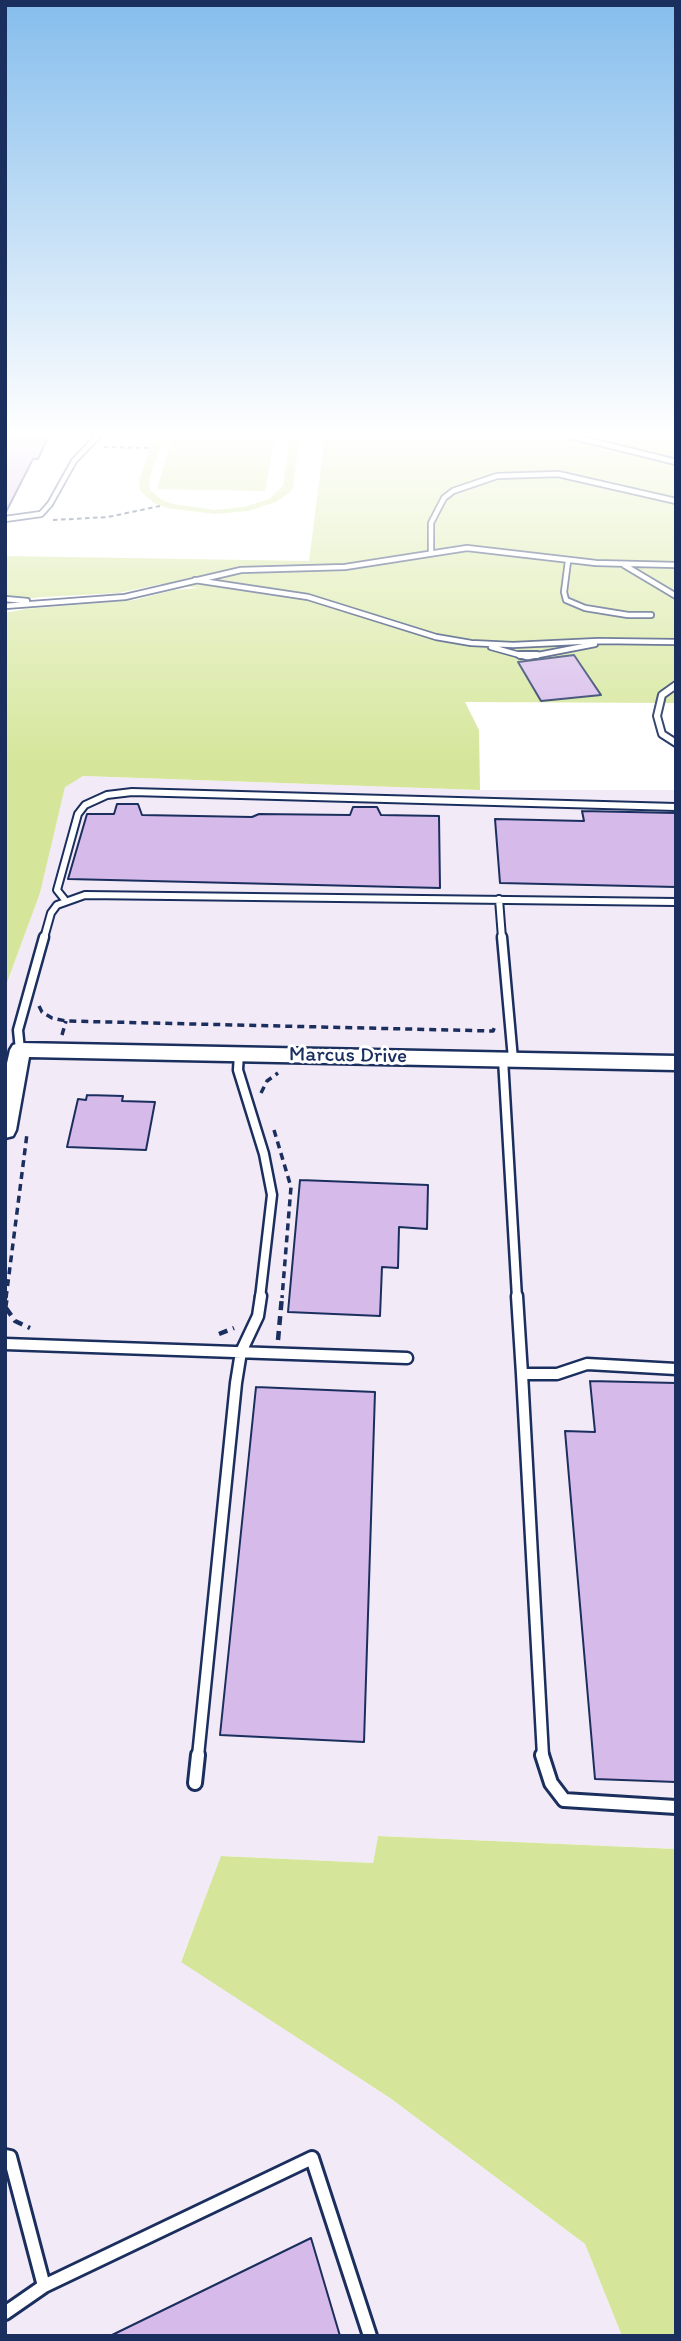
<!DOCTYPE html>
<style>
body{margin:0}
#map{position:relative;width:681px;height:2341px;overflow:hidden;background:#fff;font-family:Itim,sans-serif}
canvas{display:block}
.frame{position:absolute;inset:0;border:7px solid #1b2f5e;pointer-events:none}
</style>
<div id="map">
<canvas width="681" height="2341"></canvas>
<div class="frame"></div>
</div>
<script>
const c = document.querySelector('canvas').getContext('2d');
c.lineJoin = 'round';
function paint(path, color) { c.fillStyle = color; c.fill(path, 'evenodd'); }
const toPath = rows => new Path2D(rows.map(r => 'M' + r).join(''));
function trace(path, color, width, dash) { c.strokeStyle = color; c.lineWidth = width; c.lineCap = dash ? 'butt' : 'round'; c.setLineDash(dash || []); c.stroke(path); }
function label(font, color, halo, rows, align = 'center') {
  c.font = font + ' Itim,sans-serif'; c.lineWidth = 6; c.setLineDash([]); c.textBaseline = 'middle'; c.strokeStyle = halo; c.fillStyle = color; for (const [text, x, y, turn = 0] of rows) {
    c.save(); c.translate(x, y); c.rotate((+turn || 0) * Math.PI / 180); c.textAlign = isNaN(turn) ? turn : align; if (halo) c.strokeText(text, 0, 0); c.fillText(text, 0, 0); c.restore();
  }
}
paint(toPath([
 [83,776,480,790,676,790,676,1849,378,1836,373,1863,222,1856,181,1961,390,2098,585,2244,622,2336,5,2336,5,988,40,893,65,786]
]), '#f3eaf8');
paint(toPath([
 [155,435,164,435,149,480,150,490,162,500,173,504,215,510,244,507,269,499,283,486,290,435,300,435,293,487,290,492,276,502,248,511,215,514,167,508,154,503,140,491,139,480],
 [174,435,275,435,265,491,157,489],
 [325,435,676,435,676,703,465,702,479,730,480,790,83,776,65,787,40,893,5,988,5,613,26,609,135,600,173,590,200,588,161,584,118,593,42,597,5,602,5,556,309,561],
 [378,1836,676,1849,676,2336,622,2336,585,2244,390,2098,181,1962,221,1856,373,1863]
]), '#d5e69a');
const building = toPath([
 [5,435,49,435,38,459,33,459,5,514,5,435],
 [574,655,601,695,541,701,518,662,574,655],
 [117,804,138,804,142,815,252,817,259,814,350,815,353,807,377,807,381,815,439,816,440,888,68,879,87,814,114,814,117,804],
 [582,811,676,813,676,887,500,883,495,819,584,821,582,811],
 [87,1095,123,1096,122,1101,155,1102,146,1150,67,1147,78,1099,86,1100,87,1095],
 [300,1180,428,1185,427,1229,399,1227,398,1268,382,1267,380,1316,288,1312,300,1180],
 [590,1381,676,1383,676,1782,595,1779,565,1431,595,1432,590,1381],
 [256,1387,375,1392,364,1742,220,1735,256,1387],
 [311,2238,340,2336,110,2336,311,2238]
]);
paint(building, '#d6bae9');
trace(building, '#1b2f5e', 2);
const laneFar4 = toPath([
 [567,435,676,462],
 [5,519,41,514,50,504,74,461,99,435],
 [431,552,431,523,444,498,453,491,497,476,558,474,676,501],
 [568,561,564,592,566,600,585,608,628,615,651,615],
 [624,565,676,596],
 [195,580,308,597,436,637,471,643,513,645,598,641,676,642],
 [5,599,27,601],
 [5,606,125,597,241,570,345,567,467,548,596,563,676,565],
 [491,647,527,657],
 [528,657,595,644]
]);
const laneFar3 = toPath([
 [520,655,537,655],
 [676,685,662,695,657,716,662,734,676,743],
 [499,899,502,938],
 [65,900,57,890,78,814,85,805,107,795,132,792,676,807],
 [44,938,51,913,57,905,85,895,676,902]
]);
const laneFar2 = toPath([
 [502,937,513,1059],
 [20,1050,18,1030,44,937],
 [239,1053,238,1070,264,1154,272,1195,260,1298],
 [503,1059,517,1298]
]);
const laneFar1 = toPath([
 [517,1296,522,1374,557,1374,587,1364,676,1369],
 [5,1344,407,1358],
 [522,1374,543,1756],
 [198,1756,236,1383,241,1352,258,1316,261,1296]
]);
const lane = toPath([
 [542,1755,551,1783,564,1800,676,1807],
 [195,1783,198,1755],
 [5,2156,10,2157,44,2286],
 [5,2313,44,2286,312,2158,370,2336]
]);
const secondary = toPath([
 [20,1043,676,1056,676,1070,29,1057,16,1130,13,1136,5,1138,5,1072,10,1050,13,1045,20,1043]
]);
trace(laneFar4, '#1b2f5e', 8);
trace(laneFar3, '#1b2f5e', 10);
trace(laneFar2, '#1b2f5e', 13);
trace(laneFar1, '#1b2f5e', 15);
trace(lane, '#1b2f5e', 18);
trace(secondary, '#1b2f5e', 5);
trace(toPath([
 [104,447,151,448],
 [53,520,108,517,160,506]
]), '#1b2f5e', 2, [4.5, 3.5]);
trace(toPath([
 [39,1006,42,1012,52,1018,66,1021,493,1031,495,1026],
 [62,1035,66,1021],
 [261,1093,267,1081,278,1073],
 [274,1130,291,1187,282,1298],
 [6,1298,27,1134]
]), '#1b2f5e', 3.5, [7, 5]);
trace(toPath([
 [6,1308,15,1321,30,1328],
 [5,1309,7,1296],
 [219,1334,234,1328],
 [278,1340,282,1296]
]), '#1b2f5e', 4.5, [9, 6]);
trace(laneFar4, '#fff', 4.5);
trace(laneFar3, '#fff', 6);
trace(laneFar2, '#fff', 8);
trace(laneFar1, '#fff', 10);
trace(lane, '#fff', 12);
paint(secondary, '#fff');
const sky = c.createLinearGradient(0, 0, 0, 763);
sky.addColorStop(0, '#85bdec');
sky.addColorStop(0.57, '#fff');
sky.addColorStop(1, '#ffffff00');
c.fillStyle = sky;
c.fillRect(0, 0, 681, 763);
label('21px', '#1b2f5e', '#fff', [
 ["Marcus Drive",348,1056,1]
]);
</script>
